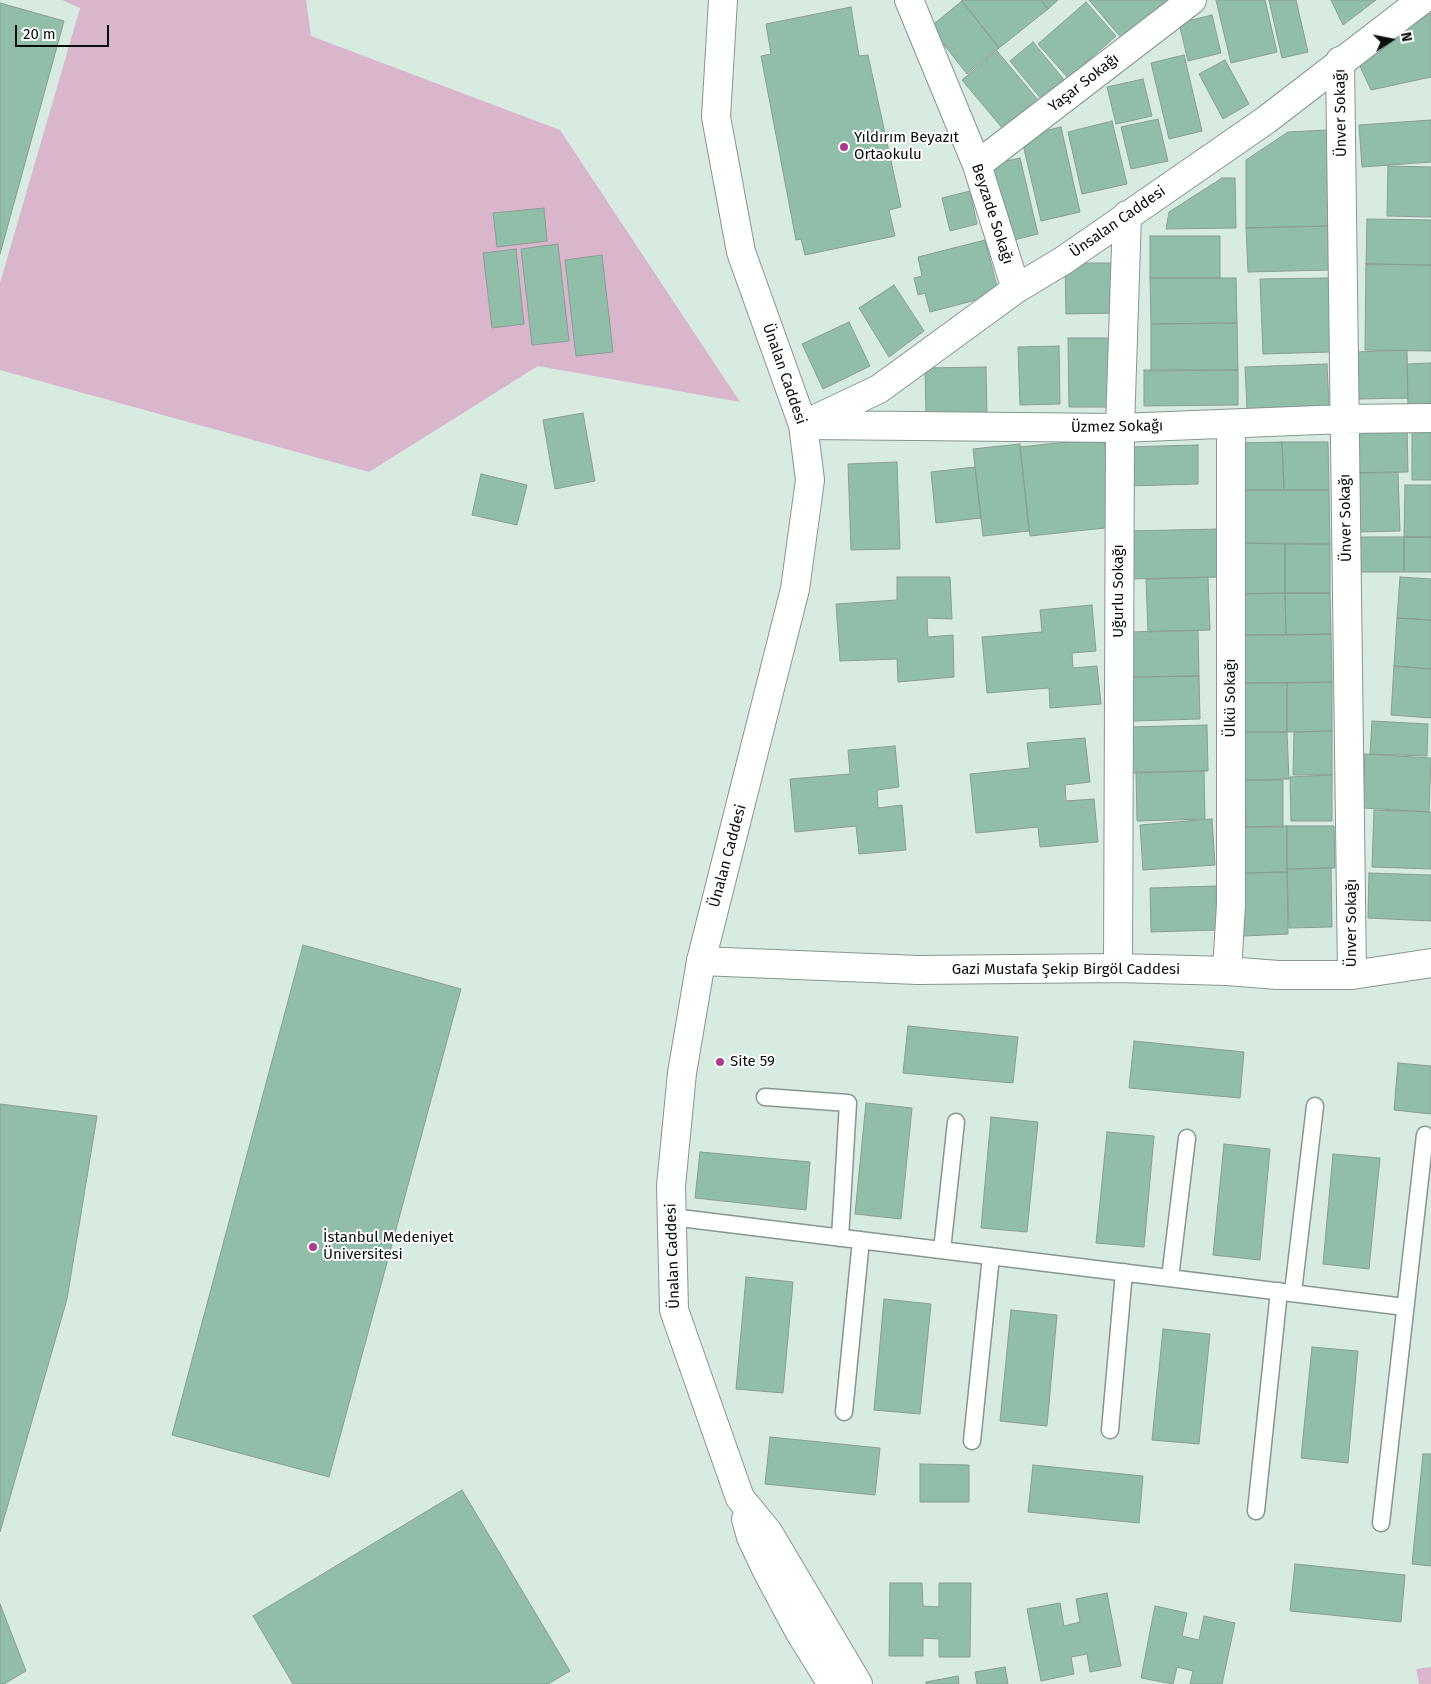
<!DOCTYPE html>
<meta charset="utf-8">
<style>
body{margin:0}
#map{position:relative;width:1431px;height:1684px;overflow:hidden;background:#d7ebe1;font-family:"Fira Sans",sans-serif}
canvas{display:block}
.north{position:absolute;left:1366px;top:15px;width:50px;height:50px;-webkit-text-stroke:4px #fff;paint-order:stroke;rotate:79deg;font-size:14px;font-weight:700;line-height:20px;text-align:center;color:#080e0b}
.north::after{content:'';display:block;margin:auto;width:18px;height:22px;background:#080e0b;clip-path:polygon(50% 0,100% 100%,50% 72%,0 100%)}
.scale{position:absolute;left:15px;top:25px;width:94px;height:22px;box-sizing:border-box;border:2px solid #080e0b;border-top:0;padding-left:6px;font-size:15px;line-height:18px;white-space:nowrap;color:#080e0b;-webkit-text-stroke:4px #fff;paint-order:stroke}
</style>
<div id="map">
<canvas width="1431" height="1684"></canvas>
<div class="north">N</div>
<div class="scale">20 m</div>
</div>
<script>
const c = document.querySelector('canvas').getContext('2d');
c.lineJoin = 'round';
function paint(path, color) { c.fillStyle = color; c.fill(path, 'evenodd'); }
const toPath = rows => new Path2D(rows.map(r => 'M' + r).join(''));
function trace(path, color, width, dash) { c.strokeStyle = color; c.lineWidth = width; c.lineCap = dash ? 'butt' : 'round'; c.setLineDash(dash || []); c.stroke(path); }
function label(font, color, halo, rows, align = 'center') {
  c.font = font + ' "Fira Sans",sans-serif'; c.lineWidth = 4; c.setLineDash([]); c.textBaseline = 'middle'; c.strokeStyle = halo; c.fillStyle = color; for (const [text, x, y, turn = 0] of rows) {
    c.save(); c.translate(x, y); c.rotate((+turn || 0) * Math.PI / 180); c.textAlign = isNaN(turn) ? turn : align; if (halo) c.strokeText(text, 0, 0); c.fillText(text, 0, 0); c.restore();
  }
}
paint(toPath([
 [62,0,306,0,311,36,560,130,740,402,538,366,369,472,0,370,0,283,80,8],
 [1431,1667,1431,1684,1419,1684,1416,1669]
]), '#dab6cd');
const building = toPath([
 [963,0,1041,0,1048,9,999,48,962,1,963,0],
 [1041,0,1058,0,1048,9,1041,0],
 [1089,0,1166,0,1168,3,1123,40,1089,0],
 [1216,0,1265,0,1277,52,1231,63,1216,0],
 [1269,0,1296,0,1308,52,1282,58,1269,0],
 [1331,0,1376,0,1343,25,1331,0],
 [962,1,999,48,967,74,930,27,962,1],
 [1086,2,1116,36,1068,78,1038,44,1086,2],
 [0,3,64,21,0,254,0,3],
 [851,7,859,56,868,55,901,207,889,210,895,236,805,255,801,239,796,240,761,56,771,54,766,24,851,7],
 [1431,13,1431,77,1371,90,1358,62,1431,13],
 [1212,15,1221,53,1188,61,1179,23,1212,15],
 [1033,42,1065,81,1042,100,1010,61,1033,42],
 [997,51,1038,100,1003,129,962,80,997,51],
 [1184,55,1202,131,1169,139,1151,63,1184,55],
 [1225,60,1249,104,1223,119,1199,74,1225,60],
 [1143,79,1152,116,1116,124,1107,87,1143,79],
 [1158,119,1168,161,1131,169,1121,127,1158,119],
 [1431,120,1431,162,1362,167,1359,125,1431,120],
 [1112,121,1127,184,1082,194,1068,132,1112,121],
 [1061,127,1080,212,1041,221,1021,136,1061,127],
 [1328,130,1328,226,1246,228,1246,160,1288,132,1328,130],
 [1020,158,1038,234,1002,243,984,166,1020,158],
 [1388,166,1431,167,1431,217,1387,216,1388,166],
 [1222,178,1235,178,1236,228,1166,229,1169,212,1222,178],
 [970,191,977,224,950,231,942,198,970,191],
 [544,208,547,241,497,247,493,213,544,208],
 [1367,219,1431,220,1431,265,1366,264,1367,219],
 [1328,226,1329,270,1248,272,1246,228,1328,226],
 [1150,236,1220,236,1220,278,1150,278,1150,236],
 [985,240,999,294,930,312,925,293,918,295,914,278,922,276,918,257,985,240],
 [558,244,569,341,532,345,521,249,558,244],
 [516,249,524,324,492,328,483,253,516,249],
 [602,255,613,352,576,356,565,260,602,255],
 [1065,263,1117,263,1118,313,1066,314,1065,263],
 [1366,264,1431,265,1431,351,1365,350,1366,264],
 [1150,278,1236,278,1237,323,1151,324,1150,278],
 [1329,278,1331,352,1263,354,1260,279,1329,278],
 [894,285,924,331,889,357,859,308,894,285],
 [849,322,870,366,823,389,802,344,849,322],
 [1237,323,1238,370,1151,371,1151,324,1237,323],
 [1068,338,1113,338,1114,407,1069,407,1068,338],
 [1059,346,1060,404,1020,405,1018,347,1059,346],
 [1407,350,1408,398,1358,399,1356,352,1407,350],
 [1431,363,1431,406,1408,406,1407,364,1431,363],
 [1327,364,1329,406,1247,409,1245,367,1327,364],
 [986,367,987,416,926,417,925,368,986,367],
 [1144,370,1238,370,1238,405,1144,406,1144,370],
 [583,413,595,481,555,489,543,420,583,413],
 [1407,425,1408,472,1357,473,1356,426,1407,425],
 [1412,428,1431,428,1431,480,1412,480,1412,428],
 [1104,438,1114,527,1030,536,1020,447,1104,438],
 [1282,442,1328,442,1329,490,1284,490,1282,442],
 [1282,442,1284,490,1240,490,1239,443,1282,442],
 [1020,444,1029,531,983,536,973,449,1020,444],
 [1198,445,1198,484,1127,486,1126,447,1198,445],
 [897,462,900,549,851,550,848,464,897,462],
 [975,467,981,518,936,523,931,472,975,467],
 [1398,472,1400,531,1358,532,1357,473,1398,472],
 [481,474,527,485,517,525,472,515,481,474],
 [1405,485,1431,485,1431,537,1404,537,1405,485],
 [1240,490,1329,490,1330,544,1240,543,1240,490],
 [1220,529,1221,577,1128,579,1127,531,1220,529],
 [1356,537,1404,537,1404,572,1356,572,1356,537],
 [1404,537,1431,537,1431,572,1404,572,1404,537],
 [1240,543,1285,544,1285,593,1241,594,1240,543],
 [1285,544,1330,544,1330,593,1285,593,1285,544],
 [897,577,950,577,952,619,927,618,928,637,953,635,954,677,898,682,897,659,840,661,836,604,897,600,897,577],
 [1208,577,1210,630,1148,632,1146,579,1208,577],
 [1400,577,1431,579,1431,620,1397,618,1400,577],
 [1285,593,1286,635,1242,635,1241,594,1285,593],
 [1285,593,1330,593,1331,634,1286,635,1285,593],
 [1092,605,1096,651,1072,653,1073,668,1097,666,1101,704,1050,708,1049,688,987,693,982,637,1042,632,1040,610,1092,605],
 [1397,618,1431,620,1431,669,1394,666,1397,618],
 [1198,630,1199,676,1131,677,1129,632,1198,630],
 [1331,634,1332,682,1243,683,1242,635,1331,634],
 [1394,666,1431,669,1431,718,1391,715,1394,666],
 [1199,676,1200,719,1133,721,1131,677,1199,676],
 [1332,682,1332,731,1287,732,1287,683,1332,682],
 [1243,683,1287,683,1287,732,1244,732,1243,683],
 [1372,721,1428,724,1427,756,1370,754,1372,721],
 [1207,725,1208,771,1132,773,1130,727,1207,725],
 [1332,731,1332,775,1293,775,1294,732,1332,731],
 [1244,732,1287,732,1289,779,1245,780,1244,732],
 [1085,738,1090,782,1065,785,1066,801,1094,799,1098,842,1040,847,1038,827,976,833,970,774,1030,768,1027,743,1085,738],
 [895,746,899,787,877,790,878,808,902,805,906,850,859,854,856,826,795,832,790,779,850,774,848,750,895,746],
 [1365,754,1431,758,1429,812,1363,808,1365,754],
 [1204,771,1205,819,1137,821,1136,772,1204,771],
 [1332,775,1332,821,1291,821,1290,777,1332,775],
 [1245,780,1283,780,1283,827,1246,827,1245,780],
 [1374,810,1431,812,1431,869,1372,867,1374,810],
 [1212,819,1215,865,1143,870,1140,825,1212,819],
 [1287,826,1287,872,1243,873,1242,827,1287,826],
 [1287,826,1334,826,1335,868,1287,869,1287,826],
 [1331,868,1332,927,1289,928,1287,869,1331,868],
 [1287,872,1288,934,1243,936,1242,873,1287,872],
 [1369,873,1431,875,1431,921,1368,918,1369,873],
 [1216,886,1217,930,1151,932,1150,888,1216,886],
 [303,945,461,989,329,1477,172,1435,303,945],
 [908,1026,1018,1037,1013,1083,903,1073,908,1026],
 [1134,1041,1244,1052,1240,1098,1129,1088,1134,1041],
 [1398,1063,1431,1066,1431,1114,1394,1110,1398,1063],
 [866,1103,912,1108,901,1219,855,1214,866,1103],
 [0,1104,97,1116,67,1299,0,1532,0,1104],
 [991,1117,1038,1122,1027,1232,981,1228,991,1117],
 [1107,1132,1154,1136,1144,1247,1096,1243,1107,1132],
 [1224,1144,1270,1149,1260,1260,1213,1255,1224,1144],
 [700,1152,810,1162,806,1210,695,1198,700,1152],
 [1333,1154,1380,1158,1369,1269,1323,1264,1333,1154],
 [746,1277,793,1282,783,1393,736,1389,746,1277],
 [884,1299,931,1304,920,1414,874,1410,884,1299],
 [1011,1310,1057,1315,1047,1426,1000,1421,1011,1310],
 [1163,1329,1210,1334,1199,1444,1152,1440,1163,1329],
 [1312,1347,1358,1351,1348,1463,1301,1458,1312,1347],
 [770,1437,880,1448,875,1495,765,1484,770,1437],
 [1423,1454,1431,1454,1431,1566,1412,1564,1423,1454],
 [920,1464,969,1465,969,1502,920,1502,920,1464],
 [1033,1465,1143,1476,1139,1523,1028,1512,1033,1465],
 [462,1490,570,1671,548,1684,293,1684,253,1616,462,1490],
 [1295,1564,1405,1575,1401,1622,1290,1611,1295,1564],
 [890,1583,922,1583,923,1606,939,1607,939,1583,971,1583,970,1657,939,1657,939,1639,923,1638,923,1656,889,1656,890,1583],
 [1107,1593,1121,1666,1090,1672,1087,1654,1071,1657,1074,1674,1041,1681,1027,1609,1060,1603,1064,1626,1080,1622,1076,1599,1107,1593],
 [0,1604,26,1671,4,1684,0,1684,0,1604],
 [1155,1606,1187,1613,1182,1636,1199,1640,1204,1616,1235,1623,1222,1684,1190,1684,1193,1671,1177,1667,1173,1684,1141,1678,1155,1606],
 [1005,1667,1008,1684,977,1684,975,1672,1005,1667],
 [958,1676,959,1684,926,1684,926,1682,958,1676]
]);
paint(building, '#90bea8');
trace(building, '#8a9d94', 1);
const service = toPath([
 [765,1097,848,1103,840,1238],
 [672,1217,1405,1307],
 [942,1250,956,1122],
 [1170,1278,1187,1138],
 [1293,1292,1315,1106],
 [844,1412,861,1240],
 [1110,1430,1124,1272],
 [972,1441,991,1256],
 [1256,1511,1279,1291],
 [1381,1523,1425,1135]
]);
const minor = toPath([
 [909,0,977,165,1016,289],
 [1340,61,1352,975],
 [977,165,1192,0],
 [803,425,879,389,1016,289,1064,260,1266,120,1422,0],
 [809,425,1120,428,1344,419,1431,418],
 [701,961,918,970,1118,968,1227,971,1278,975,1352,975,1431,963],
 [1118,968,1120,428,1127,215],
 [1227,971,1231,904,1231,425]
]);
const tertiary = toPath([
 [723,0,716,117,741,252,803,425,810,480,795,589,701,961,682,1073,671,1186,674,1310,740,1498,768,1532,858,1684],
 [746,1519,751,1537,768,1573,799,1631,832,1684]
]);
trace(service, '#85978e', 19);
trace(minor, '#85978e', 30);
trace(tertiary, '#85978e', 30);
trace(service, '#fff', 16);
trace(minor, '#fff', 28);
trace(tertiary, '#fff', 28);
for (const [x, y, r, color] of [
 [844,147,5,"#ae3990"],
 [720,1062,5,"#ae3990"],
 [313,1247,5,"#ae3990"]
]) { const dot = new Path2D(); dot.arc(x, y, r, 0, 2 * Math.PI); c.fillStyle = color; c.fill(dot); trace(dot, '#fff', 2); }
label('15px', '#080e0b', '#fff', [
 ["Yaşar Sokağı",1084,83,-38],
 ["Ünver Sokağı",1341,113,-91],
 ["Beyzade Sokağı",992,214,72],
 ["Ünsalan Caddesi",1118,222,-35],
 ["Ünalan Caddesi",784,374,71],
 ["Üzmez Sokağı",1117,427,-1],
 ["Ünver Sokağı",1346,518,-91],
 ["Uğurlu Sokağı",1119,591,-90],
 ["Ülkü Sokağı",1231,698,-90],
 ["Ünalan Caddesi",728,856,-75],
 ["Ünver Sokağı",1352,923,-90],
 ["Gazi Mustafa Şekip Birgöl Caddesi",1066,970],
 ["Ünalan Caddesi",673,1256,-92]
]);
label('15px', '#080e0b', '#fff', [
 ["Yıldırım Beyazıt",854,138],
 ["Ortaokulu",854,155],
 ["Site 59",730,1062],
 ["İstanbul Medeniyet",323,1238],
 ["Üniversitesi",323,1255]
], 'left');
</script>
